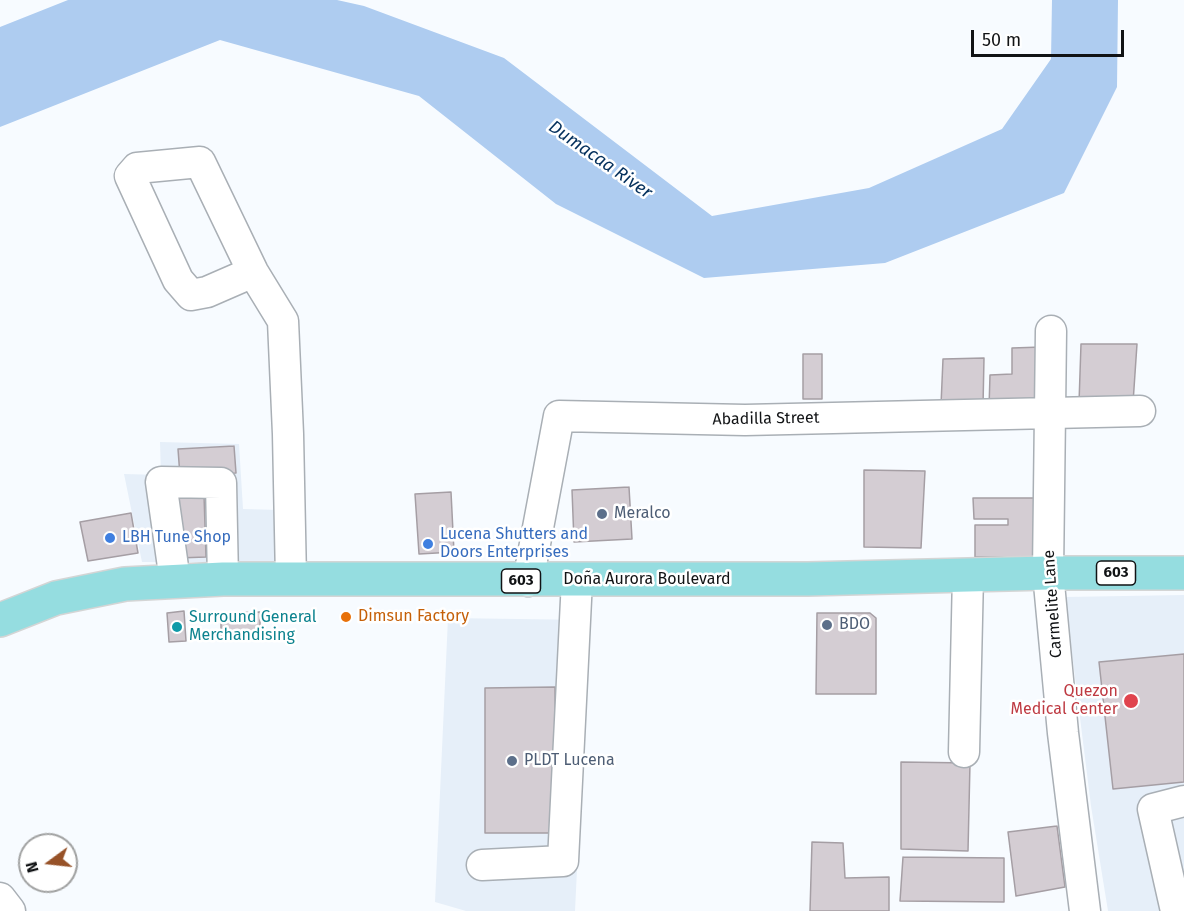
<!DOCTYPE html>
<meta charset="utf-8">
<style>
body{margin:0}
#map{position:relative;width:1184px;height:911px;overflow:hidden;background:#f7fbff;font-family:"Fira Sans",sans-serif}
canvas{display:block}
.north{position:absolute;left:18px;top:833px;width:60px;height:60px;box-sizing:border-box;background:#fff;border:2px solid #a0a1a1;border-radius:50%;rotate:255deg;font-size:16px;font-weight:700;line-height:24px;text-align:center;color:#111315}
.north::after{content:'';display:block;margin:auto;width:21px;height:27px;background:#975228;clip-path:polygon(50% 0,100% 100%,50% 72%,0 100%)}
.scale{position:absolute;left:971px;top:30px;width:153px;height:27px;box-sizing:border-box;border:3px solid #111315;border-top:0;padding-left:8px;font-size:18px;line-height:21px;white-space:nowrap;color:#111315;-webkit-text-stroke:4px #fff;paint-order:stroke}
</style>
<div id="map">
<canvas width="1184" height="911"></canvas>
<div class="north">N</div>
<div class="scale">50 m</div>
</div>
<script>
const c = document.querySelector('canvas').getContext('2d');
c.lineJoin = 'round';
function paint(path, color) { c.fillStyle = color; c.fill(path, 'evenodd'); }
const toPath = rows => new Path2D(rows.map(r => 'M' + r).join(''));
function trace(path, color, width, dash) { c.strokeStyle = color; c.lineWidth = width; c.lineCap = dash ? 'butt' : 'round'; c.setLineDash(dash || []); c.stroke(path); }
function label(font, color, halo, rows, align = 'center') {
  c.font = font + ' "Fira Sans",sans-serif'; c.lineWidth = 5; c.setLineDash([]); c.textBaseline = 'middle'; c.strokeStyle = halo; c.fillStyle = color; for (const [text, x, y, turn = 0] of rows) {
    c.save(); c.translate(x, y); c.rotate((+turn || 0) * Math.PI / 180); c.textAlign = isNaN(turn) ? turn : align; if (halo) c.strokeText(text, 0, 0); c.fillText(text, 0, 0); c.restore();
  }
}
paint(toPath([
 [160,442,239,444,243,509,280,510,280,563,142,562,124,474,161,475],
 [1184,595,1184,911,1108,911,1091,806,1065,597],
 [448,618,589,620,575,911,466,911,435,902]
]), '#e6eff9');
paint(toPath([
 [68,0,337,0,364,6,504,58,712,216,869,188,1002,129,1051,59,1052,0,1118,0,1117,87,1064,193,885,263,704,278,556,204,419,96,220,40,0,127,0,27]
]), '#aeccf0');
const building = toPath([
 [1081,344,1137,344,1133,403,1079,403,1081,344],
 [1042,347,1038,404,989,408,990,375,1012,374,1012,348,1042,347],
 [803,354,822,354,822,399,803,399,803,354],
 [984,358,983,406,941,405,943,359,984,358],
 [234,446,236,473,180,476,178,449,234,446],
 [864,470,925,471,921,548,864,547,864,470],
 [629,487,632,539,574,542,572,490,629,487],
 [451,492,454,552,419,554,415,494,451,492],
 [204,495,206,557,178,558,176,496,204,495],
 [973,498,1041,498,1041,557,975,557,975,525,1008,525,1008,519,974,519,973,498],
 [131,513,138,553,88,561,80,522,131,513],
 [184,611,186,641,169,642,167,613,184,611],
 [260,612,260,639,221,640,221,613,260,612],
 [817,613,870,613,876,618,876,694,816,694,817,613],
 [1184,654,1184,782,1113,789,1099,662,1184,654],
 [555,687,556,833,485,833,485,688,555,687],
 [901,762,970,763,968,851,901,849,901,762],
 [1057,826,1065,887,1016,896,1008,832,1057,826],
 [812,842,843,843,845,878,889,877,889,911,810,911,812,842],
 [903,857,1004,858,1004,902,900,901,903,857]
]);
paint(building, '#d4cdd3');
trace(building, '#a59ea4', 1.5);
const minor = toPath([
 [253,272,207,292,191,295,178,280,130,176,137,168,200,162,253,272,283,321,288,434,291,579],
 [1051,331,1048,573,1063,733,1085,911],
 [175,581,161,482,221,483,223,579],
 [528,581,559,416,745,420,1140,411],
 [964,752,968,575],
 [482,865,563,861,577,580],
 [0,898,10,911],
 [1176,911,1153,809,1184,801]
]);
const major = toPath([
 [0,620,56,598,125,584,223,579,808,579,1048,573,1184,573]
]);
trace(minor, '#a9afb5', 33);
trace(major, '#d4d5d5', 36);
trace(minor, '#fff', 30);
trace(major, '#95dde0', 33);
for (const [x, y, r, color] of [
 [602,514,6,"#5c6f8a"],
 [110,538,6,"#3f7fe0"],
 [428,544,6,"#3f7fe0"],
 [346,617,6,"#e8710a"],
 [827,625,6,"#5c6f8a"],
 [177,627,6,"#0f9aa8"],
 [1131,701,8,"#e0444e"],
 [512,761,6,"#5c6f8a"]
]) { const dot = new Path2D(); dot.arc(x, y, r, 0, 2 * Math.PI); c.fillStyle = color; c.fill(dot); trace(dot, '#fff', 2); }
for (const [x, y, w] of [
 [1116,573,39],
 [521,581,39]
]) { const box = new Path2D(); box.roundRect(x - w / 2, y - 12, w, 24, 4.5); c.fillStyle = '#fff'; c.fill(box); trace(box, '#111315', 1.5); }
label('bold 15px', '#111315', null, [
 ["603",1116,573],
 ["603",521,581]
]);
label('16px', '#111315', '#fff', [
 ["Abadilla Street",766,419,-1],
 ["Doña Aurora Boulevard",647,580],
 ["Carmelite Lane",1053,604,-94]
]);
label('16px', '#4e5e75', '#fff', [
 ["Meralco",614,514],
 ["BDO",839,625],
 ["PLDT Lucena",524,761]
], 'left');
label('16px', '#366cbe', '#fff', [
 ["Lucena Shutters and",440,535],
 ["Doors Enterprises",440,553],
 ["LBH Tune Shop",122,538]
], 'left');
label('16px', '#c56008', '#fff', [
 ["Dimsun Factory",358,617]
], 'left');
label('16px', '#0d838f', '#fff', [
 ["Surround General",189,618],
 ["Merchandising",189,636]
], 'left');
label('16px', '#be3a42', '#fff', [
 ["Quezon",1118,692],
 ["Medical Center",1118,710]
], 'right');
label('italic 18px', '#04305c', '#fff', [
 ["Dumacaa River",600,160,35]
]);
</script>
